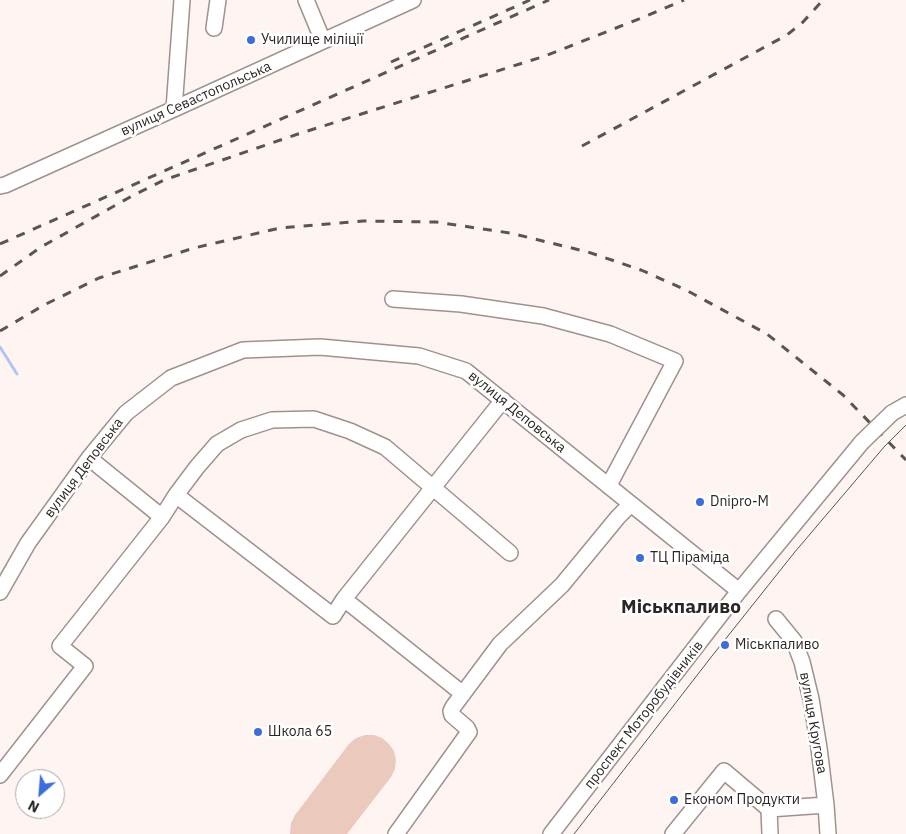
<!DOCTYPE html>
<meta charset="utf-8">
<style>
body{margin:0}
#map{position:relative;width:906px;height:834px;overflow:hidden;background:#fef4f1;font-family:"IBM Plex Sans",sans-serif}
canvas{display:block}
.north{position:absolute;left:15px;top:769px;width:50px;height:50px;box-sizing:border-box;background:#fff;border:1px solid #aaa8a7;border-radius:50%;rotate:207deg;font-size:14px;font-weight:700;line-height:20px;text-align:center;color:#2b2523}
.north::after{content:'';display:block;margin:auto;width:18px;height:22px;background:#3c6dde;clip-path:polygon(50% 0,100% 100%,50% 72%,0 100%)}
</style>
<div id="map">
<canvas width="906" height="834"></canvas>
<div class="north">N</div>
</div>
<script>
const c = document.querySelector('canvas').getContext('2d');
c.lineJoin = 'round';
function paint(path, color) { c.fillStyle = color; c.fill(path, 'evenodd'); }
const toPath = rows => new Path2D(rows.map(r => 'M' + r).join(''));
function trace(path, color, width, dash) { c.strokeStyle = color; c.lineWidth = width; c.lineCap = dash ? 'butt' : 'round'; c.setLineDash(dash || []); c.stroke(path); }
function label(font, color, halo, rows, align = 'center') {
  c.font = font + ' "IBM Plex Sans",sans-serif'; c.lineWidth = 5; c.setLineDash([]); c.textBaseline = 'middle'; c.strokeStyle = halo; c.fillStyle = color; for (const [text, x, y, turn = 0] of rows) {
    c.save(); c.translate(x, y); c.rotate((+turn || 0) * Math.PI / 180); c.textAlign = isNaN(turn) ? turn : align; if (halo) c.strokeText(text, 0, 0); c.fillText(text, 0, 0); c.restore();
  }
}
paint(toPath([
 [365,735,374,735,382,738,389,744,394,751,396,760,395,769,391,777,347,834,290,834,291,823,295,815,349,744,356,738]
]), '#ecc9bd');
trace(toPath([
 [0,347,17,374]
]), '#b0c6f0', 3);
const minor = toPath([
 [306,0,323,41],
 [214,28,218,0],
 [174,109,182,0],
 [0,186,5,185,174,109,413,0],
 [393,299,461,304,543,316,610,334,675,361,609,485],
 [892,413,906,405],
 [89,458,162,517,176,495,333,616,344,599,463,694],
 [176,495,197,467,217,444,241,430,272,420,314,419,350,431,385,447,510,553],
 [0,592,28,543,89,458,126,413,171,378,243,350,320,347,419,356,466,371,739,591],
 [344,599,503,400],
 [776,619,794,641,802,662,811,699,819,748,826,805,828,834],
 [0,775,85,666,60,646,162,517],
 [769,809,770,834],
 [396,834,469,732,467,728,452,715,451,711,453,707,500,644,562,585,618,517,631,504],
 [551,834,739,591,862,442],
 [673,834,724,771,769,809,826,805]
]);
trace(minor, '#a0918c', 18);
trace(minor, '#fff', 15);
trace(toPath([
 [574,834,712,656,794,553,884,447,906,425]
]), '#5b5552', 1);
trace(toPath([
 [391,62,530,0],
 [582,146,787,35,803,22,823,0],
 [0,244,549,0],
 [0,276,41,247,132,196,164,180,298,134,545,56,644,17,684,0],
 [0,331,44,305,99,278,194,248,280,228,363,221,436,222,510,233,588,252,641,270,686,290,767,334,843,395,906,460]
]), '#5b5552', 3, [9, 9]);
const minorBridge = toPath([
 [862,442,892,413]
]);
trace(minorBridge, '#a0918c', 18, []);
trace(minorBridge, '#fff', 15);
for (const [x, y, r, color] of [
 [251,40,5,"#3c6dde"],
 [700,502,5,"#3c6dde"],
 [640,558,5,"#3c6dde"],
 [725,645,5,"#3c6dde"],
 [258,732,5,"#3c6dde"],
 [674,800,5,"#3c6dde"]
]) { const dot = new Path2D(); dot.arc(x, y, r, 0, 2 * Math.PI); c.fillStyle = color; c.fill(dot); trace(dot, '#fff', 2); }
label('14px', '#2b2523', '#fff', [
 ["Училище міліції",261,40],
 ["Dnipro-M",710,502],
 ["ТЦ Піраміда",650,558],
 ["Міськпаливо",735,645],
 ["Школа 65",268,732],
 ["Економ Продукти",684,800]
], 'left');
label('14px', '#2b2523', '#fff', [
 ["вулиця Севастопольська",196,99,-24],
 ["вулиця Деповська",517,412,39],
 ["вулиця Деповська",84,468,-53],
 ["проспект Моторобудівників",644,715,-52],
 ["вулиця Кругова",813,723,80]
]);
label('bold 19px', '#2b2523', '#fff', [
 ["Міськпаливо",681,608]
]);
</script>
